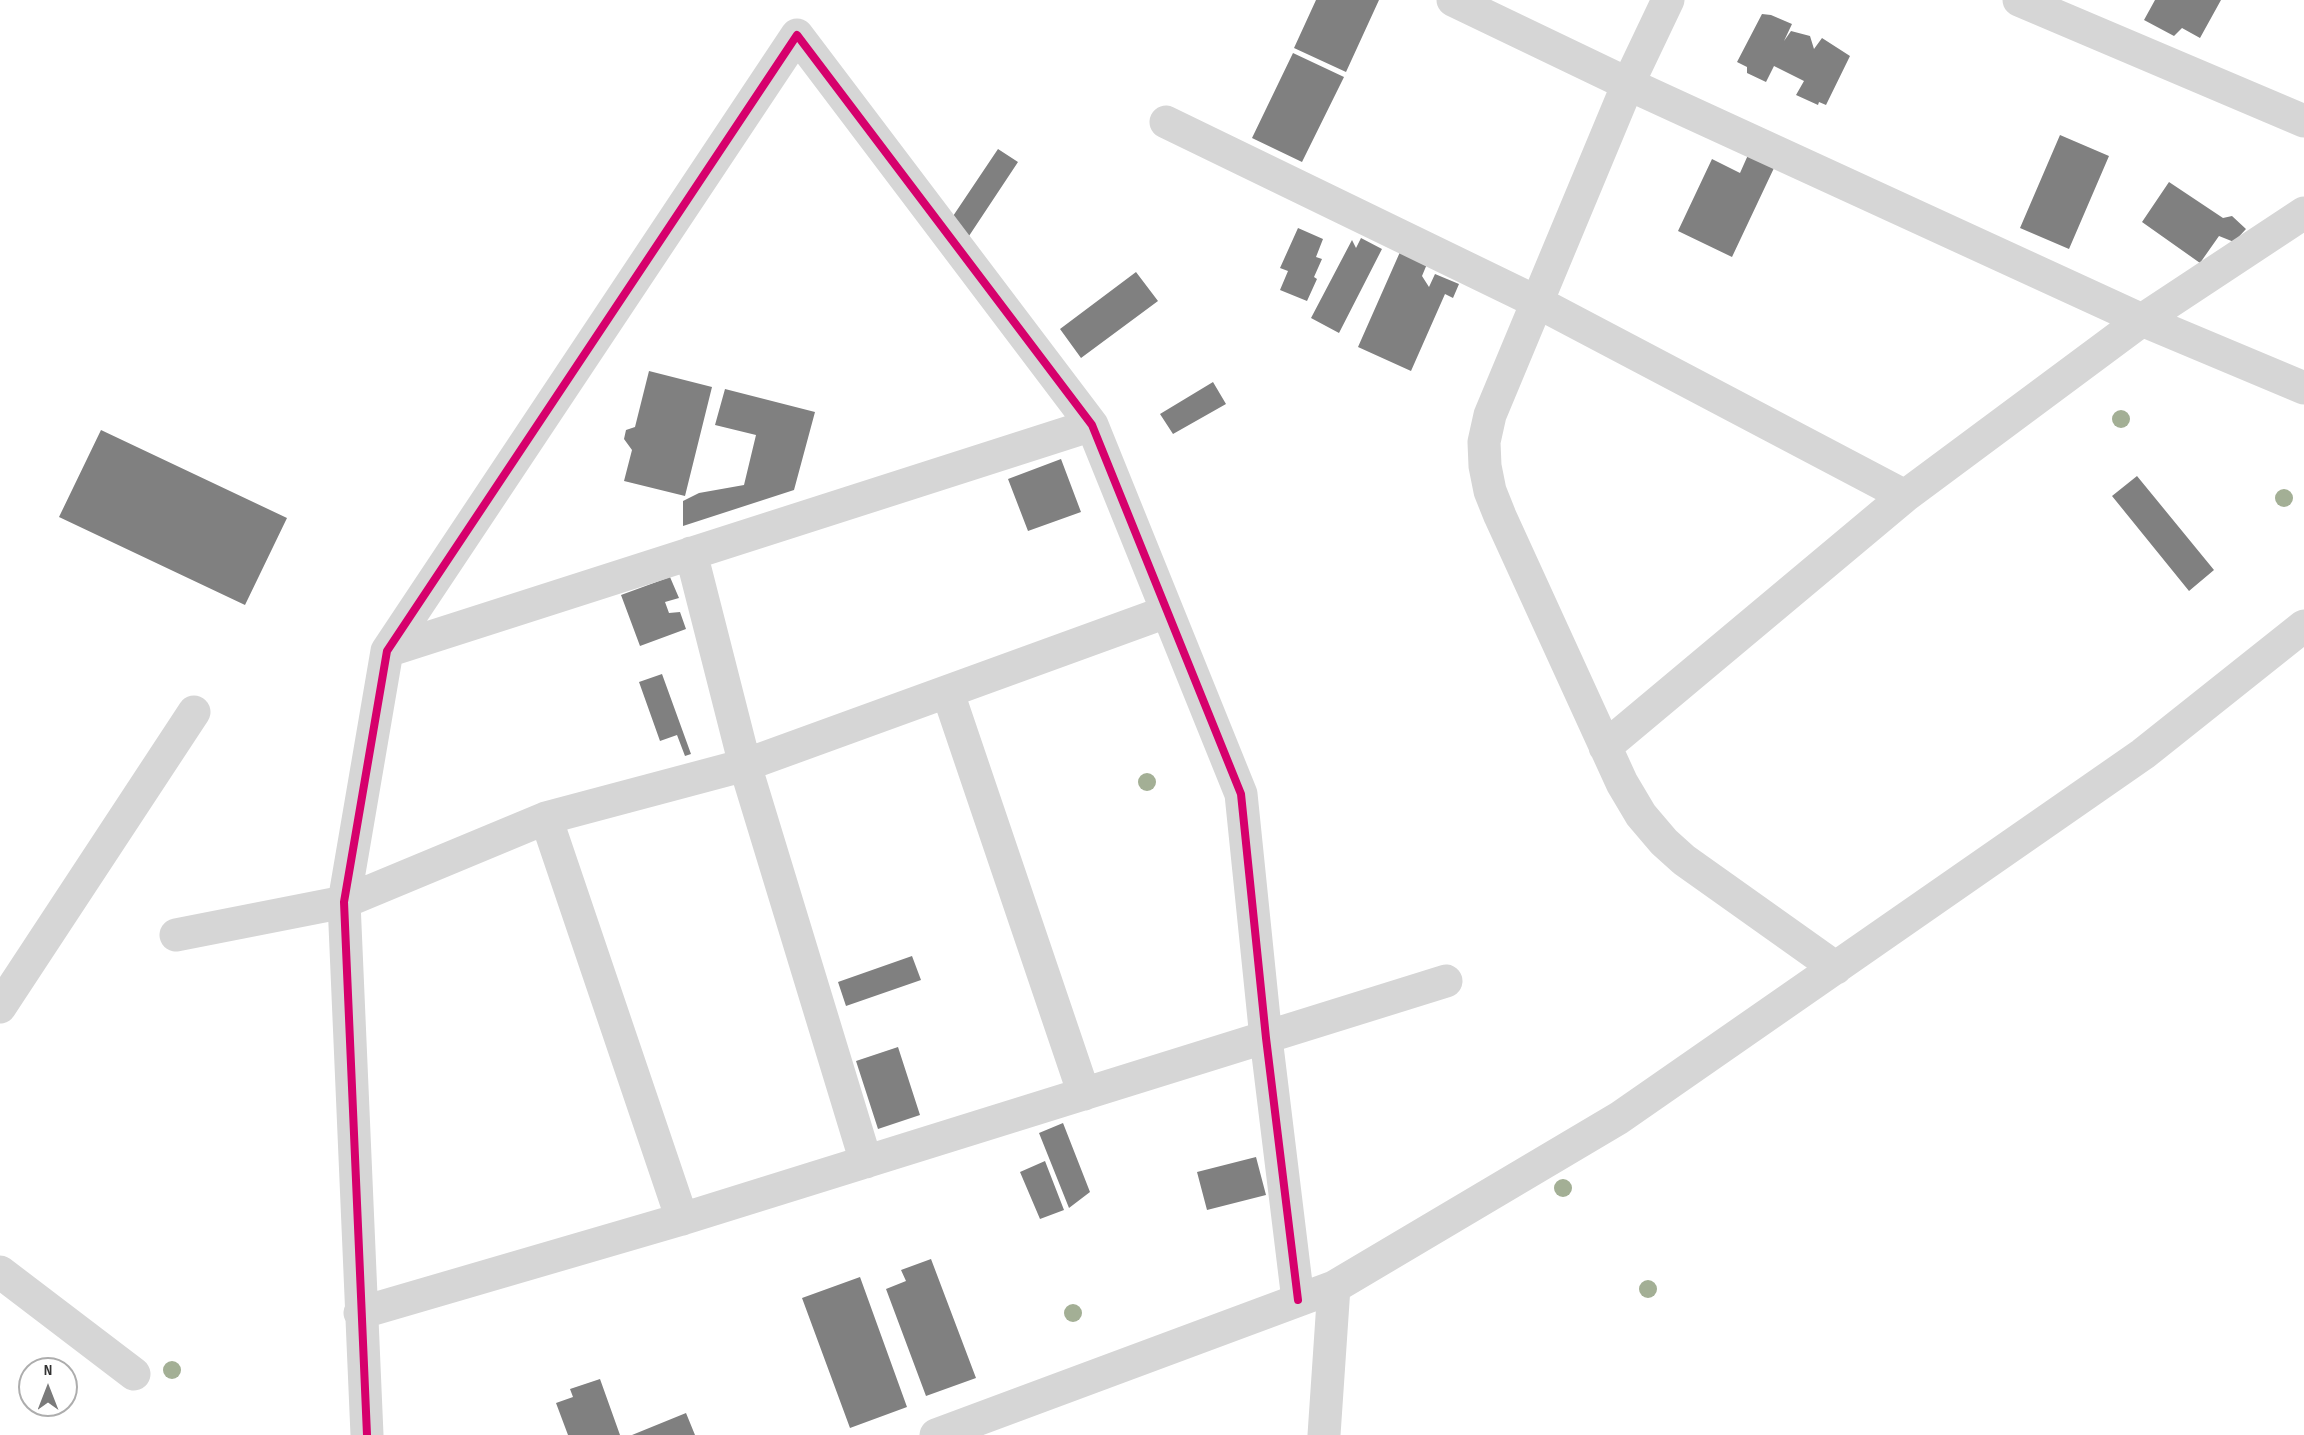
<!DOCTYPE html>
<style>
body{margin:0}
#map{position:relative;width:2304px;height:1435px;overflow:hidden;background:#fff;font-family:"Sofia Sans Condensed",sans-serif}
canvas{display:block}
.north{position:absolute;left:18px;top:1357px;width:60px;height:60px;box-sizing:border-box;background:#fff;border:2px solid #adadad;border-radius:50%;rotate:0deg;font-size:16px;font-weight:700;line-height:24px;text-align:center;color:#323232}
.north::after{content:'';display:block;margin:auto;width:21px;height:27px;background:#7a7a7a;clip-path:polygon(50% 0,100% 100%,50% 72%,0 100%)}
</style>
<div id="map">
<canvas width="2304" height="1435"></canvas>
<div class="north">N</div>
</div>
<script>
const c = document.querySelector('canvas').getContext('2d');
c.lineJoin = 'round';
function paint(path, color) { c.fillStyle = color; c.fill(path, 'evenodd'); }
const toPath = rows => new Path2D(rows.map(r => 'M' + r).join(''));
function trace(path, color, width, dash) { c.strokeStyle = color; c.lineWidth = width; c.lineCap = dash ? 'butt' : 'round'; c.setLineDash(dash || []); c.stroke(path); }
paint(toPath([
 [1316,0,1379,0,1346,72,1294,48],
 [2155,0,2221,0,2200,38,2182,28,2174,36,2144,20],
 [1762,14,1771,15,1792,24,1784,41,1791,31,1810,36,1814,49,1822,38,1850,56,1826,105,1819,102,1818,105,1796,95,1804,81,1774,66,1766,82,1747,73,1747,67,1737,62],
 [1293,53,1344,77,1302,162,1252,138],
 [2060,135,2109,156,2069,249,2020,228],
 [998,149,1018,162,965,242,945,228],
 [1748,155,1774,168,1732,257,1678,231,1712,159,1740,173],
 [2169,182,2223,218,2232,216,2246,229,2234,242,2219,236,2200,263,2142,222],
 [1298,228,1323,239,1316,257,1322,259,1314,277,1317,279,1307,301,1280,290,1288,271,1280,268],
 [1361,238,1382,249,1339,333,1311,318,1352,240,1356,248],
 [1400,252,1427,264,1422,276,1429,287,1435,274,1459,284,1453,298,1445,294,1411,371,1358,347],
 [1136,272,1158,301,1081,358,1060,329],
 [649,371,712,387,685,496,624,481,632,450,624,439,626,430,635,427],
 [1213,382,1226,404,1173,434,1160,414],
 [725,389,815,412,794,490,683,526,683,501,699,493,744,485,756,435,715,425],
 [101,430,287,518,245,605,59,517],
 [1061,459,1081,512,1028,531,1008,479],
 [2137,476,2214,570,2189,591,2112,496],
 [670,577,679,598,665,602,669,613,680,612,686,629,640,646,621,595],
 [662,674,691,754,685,756,677,735,660,741,639,682],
 [912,956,921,980,846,1006,838,982],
 [898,1047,920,1115,878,1129,856,1061],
 [1063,1123,1090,1192,1069,1208,1039,1133],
 [1256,1157,1266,1195,1207,1210,1197,1172],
 [1045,1161,1064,1210,1040,1219,1020,1172],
 [931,1259,976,1378,926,1396,886,1289,906,1281,901,1270],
 [860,1277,907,1407,850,1428,802,1298],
 [600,1379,620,1435,568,1435,556,1403,573,1397,570,1389],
 [686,1413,695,1435,632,1435]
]), '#808080');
trace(toPath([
 [1453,0,1628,84,2142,320,2304,388],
 [1668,0,1628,84,1490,415,1484,442,1485,466,1490,491,1500,516,1622,783,1641,815,1664,842,1684,860,1836,968],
 [2019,0,2304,121],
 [1166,122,1537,302,1905,496],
 [691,553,745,765,866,1162],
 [387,651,1092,425],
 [948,693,1084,1094],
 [1605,747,1905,496,2142,320,2304,213],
 [546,818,682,1219],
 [176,935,344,902,546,818,745,765,1166,612],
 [0,1007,194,712],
 [0,1272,134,1374],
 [360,1313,682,1219,1446,981],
 [367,1435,344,902,387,651,797,35,1092,425,1241,794,1266,1038,1298,1300],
 [936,1435,1334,1287,1619,1118,2143,754,2304,626],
 [1324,1435,1334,1287]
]), '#d6d6d6', 33);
trace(toPath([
 [367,1435,344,902,387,651,797,35,1092,425,1241,794,1266,1038,1298,1300]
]), '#d6006c', 8);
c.fillStyle = '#a3af95';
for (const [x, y] of [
 [2121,419],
 [2284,498],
 [1147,782],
 [1563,1188],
 [1648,1289],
 [1073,1313],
 [172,1370]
]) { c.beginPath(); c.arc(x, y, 9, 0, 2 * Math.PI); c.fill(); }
</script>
